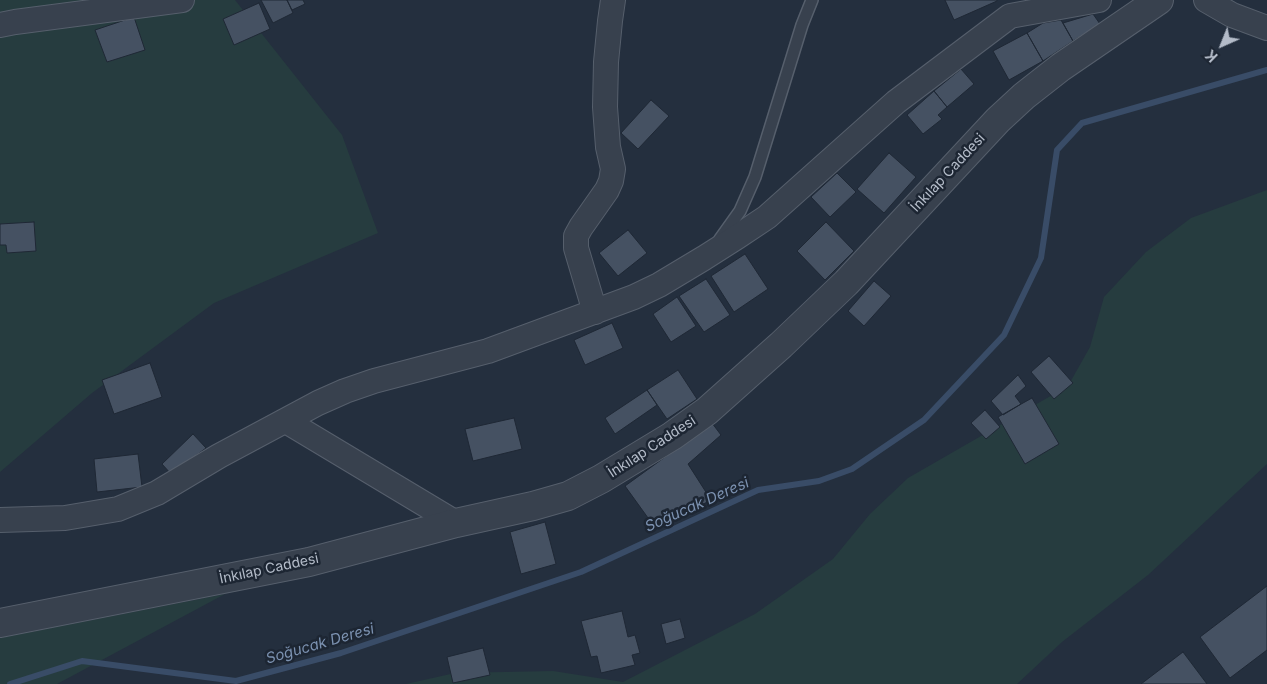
<!DOCTYPE html>
<meta charset="utf-8">
<style>
body{margin:0}
#map{position:relative;width:1267px;height:684px;overflow:hidden;background:#242f3e;font-family:Inter,sans-serif}
canvas{display:block}
.north{position:absolute;left:1197px;top:20px;width:50px;height:50px;-webkit-text-stroke:4px #1d2633;paint-order:stroke;rotate:224deg;font-size:14px;font-weight:700;line-height:20px;text-align:center;color:#b4bcc9}
.north::after{content:'';display:block;margin:auto;width:18px;height:22px;background:#b4bcc9;clip-path:polygon(50% 0,100% 100%,50% 72%,0 100%)}
</style>
<div id="map">
<canvas width="1267" height="684"></canvas>
<div class="north">K</div>
</div>
<script>
const c = document.querySelector('canvas').getContext('2d');
c.lineJoin = 'round';
function paint(path, color) { c.fillStyle = color; c.fill(path, 'evenodd'); }
const toPath = rows => new Path2D(rows.map(r => 'M' + r).join(''));
function trace(path, color, width, dash) { c.strokeStyle = color; c.lineWidth = width; c.lineCap = dash ? 'butt' : 'round'; c.setLineDash(dash || []); c.stroke(path); }
function label(font, color, halo, rows, align = 'center') {
  c.font = font + ' Inter,sans-serif'; c.lineWidth = 5; c.setLineDash([]); c.textBaseline = 'middle'; c.strokeStyle = halo; c.fillStyle = color; for (const [text, x, y, turn = 0] of rows) {
    c.save(); c.translate(x, y); c.rotate((+turn || 0) * Math.PI / 180); c.textAlign = isNaN(turn) ? turn : align; if (halo) c.strokeText(text, 0, 0); c.fillText(text, 0, 0); c.restore();
  }
}
paint(toPath([
 [0,0,235,0,342,135,378,233,214,303,92,393,0,472],
 [1267,190,1267,464,1148,575,1062,642,1017,684,406,684,455,673,553,671,623,682,755,614,833,559,870,514,908,478,1068,386,1090,347,1104,297,1146,252,1191,218],
 [225,594,57,684,0,684,0,638]
]), '#263c3f');
trace(toPath([
 [10,684,82,661,236,681,341,653,581,572,758,490,819,481,852,469,924,420,1004,335,1041,258,1057,150,1082,123,1267,70]
]), '#394c67', 6);
const building = toPath([
 [261,0,287,0,293,13,273,23,261,0],
 [287,0,303,0,305,4,292,10,287,0],
 [945,0,997,0,997,1,954,20,945,0],
 [259,3,270,29,234,45,223,19,259,3],
 [1093,14,1100,24,1073,41,1063,23,1093,14],
 [134,17,145,50,107,62,95,30,134,17],
 [1061,20,1073,41,1043,61,1027,33,1043,23,1061,20],
 [1027,33,1043,61,1009,80,993,51,1027,33],
 [961,69,974,84,947,107,934,91,961,69],
 [934,91,947,107,938,115,942,119,923,134,907,115,934,91],
 [651,100,669,116,638,149,621,133,651,100],
 [889,153,916,177,884,213,857,189,889,153],
 [837,173,856,192,830,217,811,197,837,173],
 [34,222,36,251,7,253,6,245,0,245,0,224,34,222],
 [826,222,854,251,825,280,797,251,826,222],
 [628,230,647,253,618,276,599,253,628,230],
 [745,254,768,289,734,312,711,276,745,254],
 [706,279,730,315,704,332,679,296,706,279],
 [874,281,891,296,864,326,848,311,874,281],
 [677,297,696,326,671,342,653,314,677,297],
 [612,323,623,348,585,365,574,340,612,323],
 [1049,356,1073,383,1054,399,1031,372,1049,356],
 [150,363,162,397,114,414,102,380,150,363],
 [678,370,697,399,667,419,647,390,678,370],
 [1018,375,1026,386,1015,396,1021,404,1003,415,991,401,1018,375],
 [647,390,657,405,615,434,605,418,647,390],
 [1032,398,1059,444,1025,464,998,417,1032,398],
 [985,410,1000,427,986,439,971,423,985,410],
 [514,418,522,449,473,461,465,429,514,418],
 [712,423,721,435,688,464,711,500,656,529,625,486,712,423],
 [193,434,206,448,171,474,162,464,193,434],
 [138,454,142,487,97,492,94,459,138,454],
 [545,522,556,564,521,574,510,532,545,522],
 [1267,586,1267,650,1230,678,1200,637,1267,586],
 [622,611,628,637,635,635,640,653,632,655,635,665,601,673,597,656,591,657,581,621,622,611],
 [680,619,685,638,666,644,661,624,680,619],
 [483,648,490,675,453,683,447,657,483,648],
 [1183,652,1207,684,1141,684,1183,652]
]);
paint(building, '#455162');
trace(building, '#1f2835', 1);
const service = toPath([
 [720,239,740,211,755,177,802,25,812,0]
]);
const minor = toPath([
 [1206,0,1232,15,1267,28],
 [0,25,15,22,182,0],
 [595,312,576,248,576,236,581,227,607,190,611,181,613,169,608,147,605,107,606,62,610,21,613,0],
 [286,421,456,523],
 [0,520,65,518,118,509,157,493,219,456,318,403,345,391,374,381,488,351,634,297,659,285,704,258,737,237,767,217,896,102,1010,16,1099,0]
]);
const tertiary = toPath([
 [0,623,309,562,456,523,533,506,568,496,601,479,672,436,707,411,781,345,846,283,998,120,1024,96,1061,67,1159,0]
]);
trace(service, '#565f6c', 14);
trace(minor, '#565f6c', 26);
trace(tertiary, '#565f6c', 30);
trace(service, '#38414e', 11);
trace(minor, '#38414e', 24);
trace(tertiary, '#38414e', 28);
label('14px', '#b4bcc9', '#1d2633', [
 ["İnkılap Caddesi",948,173,-47],
 ["İnkılap Caddesi",652,447,-33],
 ["İnkılap Caddesi",269,569,-12]
]);
label('italic 15px', '#7c92b1', '#1d2633', [
 ["Soğucak Deresi",697,505,-24],
 ["Soğucak Deresi",320,644,-16]
]);
</script>
